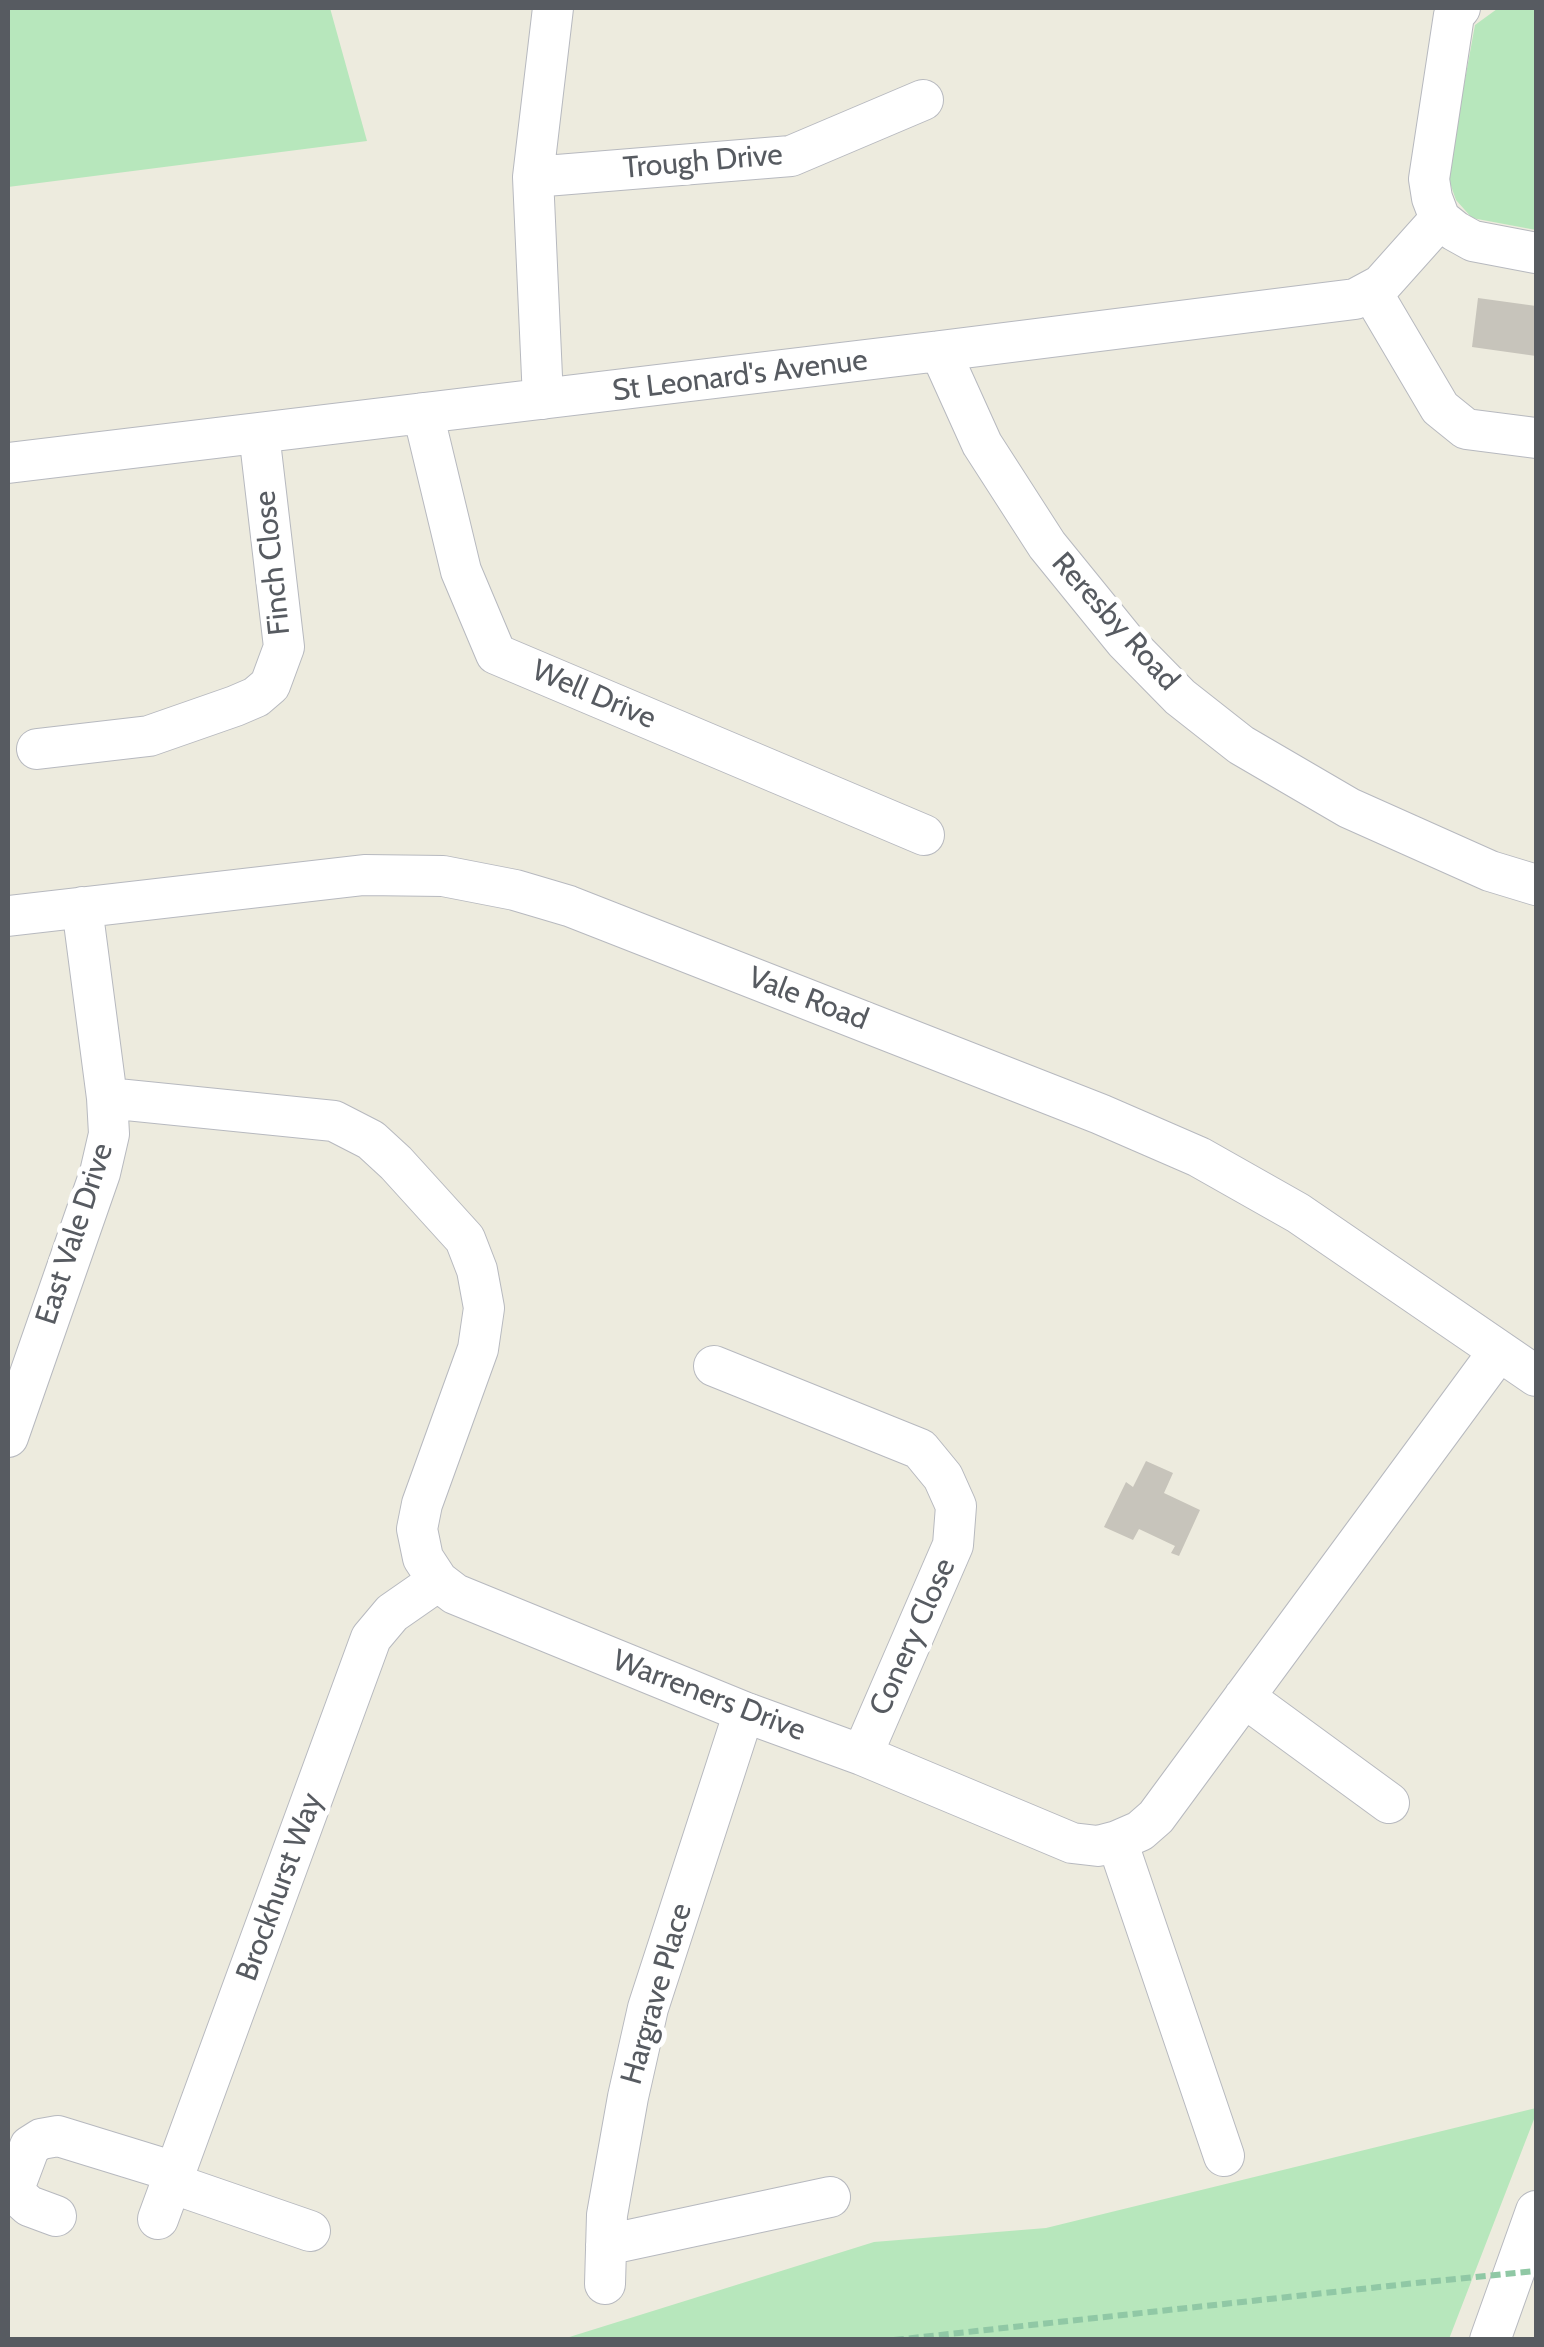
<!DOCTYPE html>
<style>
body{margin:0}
#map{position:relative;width:1544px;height:2347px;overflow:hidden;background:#edebde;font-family:Cabin,sans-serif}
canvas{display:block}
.frame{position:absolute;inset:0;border:10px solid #575b61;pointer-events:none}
</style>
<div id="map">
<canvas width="1544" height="2347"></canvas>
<div class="frame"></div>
</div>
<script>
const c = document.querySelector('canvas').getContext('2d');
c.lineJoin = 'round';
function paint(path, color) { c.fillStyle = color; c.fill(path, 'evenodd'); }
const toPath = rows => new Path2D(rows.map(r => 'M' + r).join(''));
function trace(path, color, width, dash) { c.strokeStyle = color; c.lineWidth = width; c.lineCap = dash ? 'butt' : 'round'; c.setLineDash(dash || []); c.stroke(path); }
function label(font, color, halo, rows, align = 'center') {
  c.font = font + ' Cabin,sans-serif'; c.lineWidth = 10; c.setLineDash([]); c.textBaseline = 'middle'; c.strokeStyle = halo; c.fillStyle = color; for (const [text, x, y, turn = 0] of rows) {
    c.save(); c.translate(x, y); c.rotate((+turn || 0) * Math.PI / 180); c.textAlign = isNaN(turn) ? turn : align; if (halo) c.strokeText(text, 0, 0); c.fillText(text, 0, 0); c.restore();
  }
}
paint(toPath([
 [8,8,330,8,367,141,8,187],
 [1503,8,1536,8,1536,230,1472,218,1456,200,1450,183,1450,162,1475,25,1497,9],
 [1536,2108,1536,2114,1449,2339,563,2339,874,2242,1046,2228]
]), '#b7e7bc');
paint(toPath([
 [1478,298,1536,306,1536,356,1472,347],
 [1146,1461,1173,1473,1164,1493,1200,1510,1179,1556,1171,1553,1175,1546,1139,1529,1133,1540,1104,1527,1126,1482,1133,1487]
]), '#c7c4bb');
const minor = toPath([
 [1460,8,1454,15,1429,179,1432,198,1440,219,1455,231,1473,241,1536,253],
 [533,177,791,156,923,100],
 [1371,291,1440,408,1466,429,1536,438],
 [940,351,982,444,1047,545,1125,641,1180,697,1241,745,1349,808,1490,871,1536,885],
 [543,399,533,177,553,8],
 [423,413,461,571,496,654,924,835],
 [8,463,940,351,1355,299,1381,285,1440,219],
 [37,749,149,736,235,706,256,697,270,685,284,647,259,433],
 [8,916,364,875,443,876,515,890,569,906,1100,1114,1199,1157,1298,1213,1536,1376],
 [107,1098,334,1121,371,1140,396,1163,465,1239,477,1270,484,1308,478,1349,422,1504,417,1529,423,1558,438,1581,455,1594,744,1712,862,1755,1072,1843,1098,1846,1117,1841,1140,1831,1156,1817,1499,1351],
 [714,1366,920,1449,943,1477,956,1506,953,1545,862,1755],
 [8,1437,100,1173,109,1134,107,1098,82,907],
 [1244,1697,1389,1803],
 [1117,1841,1224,2156],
 [171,2183,310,2231],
 [56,2216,29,2206,19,2197,15,2186,30,2146,41,2139,58,2136,175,2172],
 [158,2219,371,1638,392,1613,438,1581],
 [606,2245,830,2197],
 [605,2284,607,2215,628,2097,648,2008,744,1712],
 [1490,2340,1536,2211]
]);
trace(minor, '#b7b9bf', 42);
trace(toPath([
 [894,2340,1416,2283]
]), '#90c8a5', 6, [10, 5]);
trace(minor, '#fff', 40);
trace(toPath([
 [1416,2283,1536,2271]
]), '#90c8a5', 6, [10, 5]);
label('30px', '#575b61', '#fff', [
 ["Trough Drive",703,162,-5],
 ["St Leonard's Avenue",740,376,-7],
 ["Finch Close",273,563,-96],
 ["Reresby Road",1115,622,48],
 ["Well Drive",594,695,23],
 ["Vale Road",808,999,21],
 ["East Vale Drive",75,1234,-72],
 ["Conery Close",913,1637,-66],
 ["Warreners Drive",709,1696,21],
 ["Brockhurst Way",280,1887,-70],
 ["Hargrave Place",657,1994,-74]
]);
</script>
